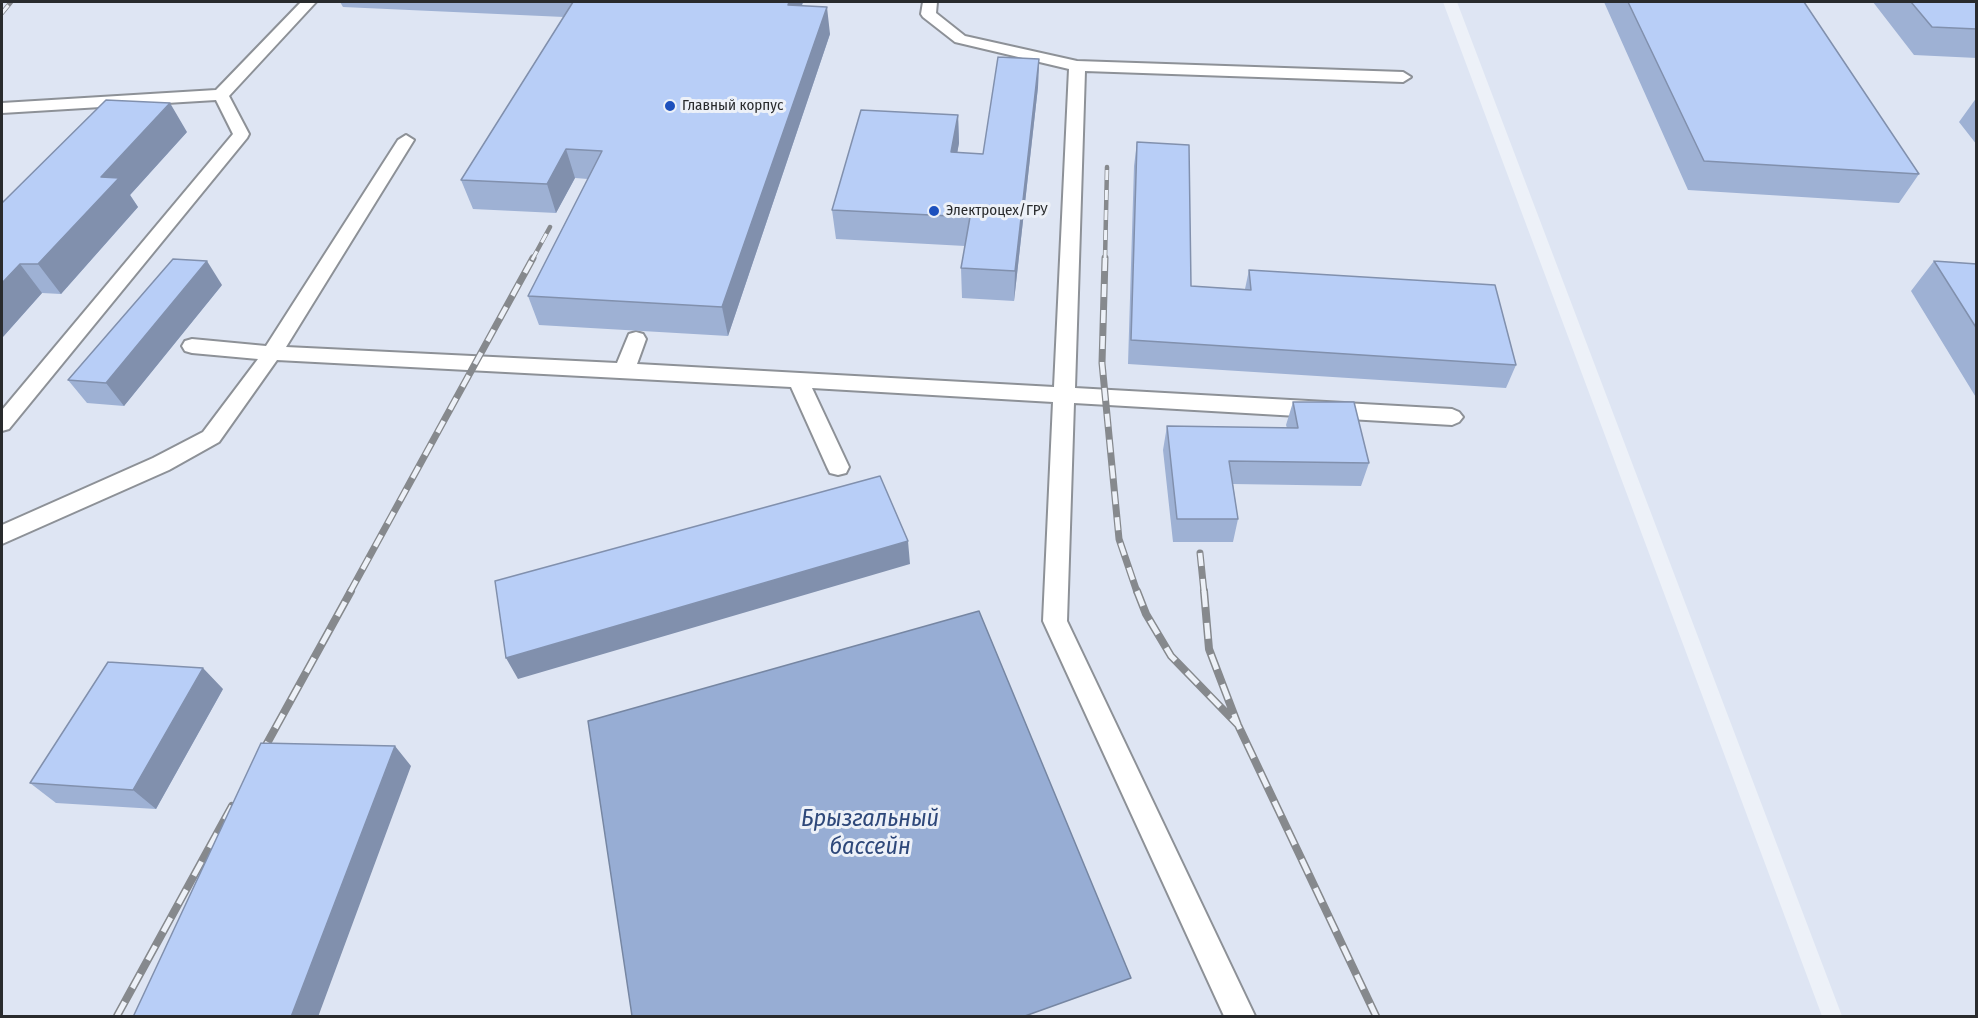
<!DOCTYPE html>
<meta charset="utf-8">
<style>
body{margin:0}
#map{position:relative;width:1978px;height:1018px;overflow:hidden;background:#edf1f8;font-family:"Fira Sans Condensed",sans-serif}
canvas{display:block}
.frame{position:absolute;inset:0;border:3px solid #292b2d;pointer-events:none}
</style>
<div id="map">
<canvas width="1978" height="1018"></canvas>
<div class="frame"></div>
</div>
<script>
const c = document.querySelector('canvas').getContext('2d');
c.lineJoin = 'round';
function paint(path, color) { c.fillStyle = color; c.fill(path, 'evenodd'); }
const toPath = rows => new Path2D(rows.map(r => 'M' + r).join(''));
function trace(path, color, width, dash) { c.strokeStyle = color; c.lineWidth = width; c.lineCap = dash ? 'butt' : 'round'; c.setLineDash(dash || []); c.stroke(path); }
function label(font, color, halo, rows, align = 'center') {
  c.font = font + ' "Fira Sans Condensed",sans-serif'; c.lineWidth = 6; c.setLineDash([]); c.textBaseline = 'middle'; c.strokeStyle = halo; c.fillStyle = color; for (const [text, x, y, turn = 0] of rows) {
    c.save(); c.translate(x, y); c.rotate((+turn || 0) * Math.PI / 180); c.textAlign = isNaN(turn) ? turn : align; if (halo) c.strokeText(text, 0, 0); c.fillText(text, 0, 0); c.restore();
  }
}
paint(toPath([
 [2,2,1443,2,1822,1016,2,1016],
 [1457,2,1976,2,1976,1016,1842,1016]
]), '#dee5f3');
const water = toPath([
 [979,611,1131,978,1025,1016,632,1016,588,721,979,611]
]);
paint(water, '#97add4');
trace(water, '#7686a2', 1.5);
const lane = toPath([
 [301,2,316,2,229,96,249,134,247,138,9,429,2,431,2,410,233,134,216,100,2,113,2,103,216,90,301,2],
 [923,2,937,2,936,13,965,36,1077,61,1403,72,1411,77,1403,82,1085,71,1075,388,1452,409,1459,412,1463,417,1459,422,1452,425,1074,403,1067,621,1255,1016,1224,1016,1043,621,1053,402,812,388,849,467,846,473,838,475,830,473,827,467,791,387,277,360,219,442,169,470,2,544,2,525,153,458,203,432,258,359,192,353,185,351,182,346,185,341,192,339,266,346,398,140,406,135,414,140,286,347,617,363,629,334,636,332,643,334,646,339,637,364,1054,387,1069,69,955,42,923,17,921,14,923,2]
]);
trace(lane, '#8d9197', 4);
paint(lane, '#fff');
const railFar2 = toPath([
 [2,13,11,2],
 [532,260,550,227],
 [1105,260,1107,167]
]);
const railFar1 = toPath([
 [1105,258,1102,363,1119,539,1137,592],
 [1200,553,1204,592],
 [350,592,533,258]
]);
const rail = toPath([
 [1137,591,1146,614,1171,656,1238,725],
 [1204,591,1209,649,1238,725,1376,1016],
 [260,756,351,591],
 [117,1016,232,806]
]);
trace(railFar2, '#86898d', 4.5);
trace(railFar1, '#86898d', 7);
trace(rail, '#86898d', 8);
trace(railFar2, '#edf1f8', 3, [10]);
trace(railFar1, '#edf1f8', 4.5, [13]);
trace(rail, '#edf1f8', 5, [16]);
paint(toPath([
 [340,2,803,2,802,6,830,34,728,336,539,325,528,296,588,179,575,178,556,213,473,209,461,180,564,17,343,7],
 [1604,2,1804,2,1919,174,1899,203,1688,190],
 [1873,2,1977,2,1977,58,1914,55],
 [1039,59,1038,87,1014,301,962,298,961,268,965,246,836,239,832,210,958,115,959,143,957,153,983,154],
 [1977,97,1977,145,1959,122],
 [187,132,130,195,138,207,61,294,42,293,2,338,2,203],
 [1137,142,1191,286,1245,289,1249,270,1516,365,1506,388,1128,364,1134,166],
 [1934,261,1977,264,1977,399,1911,291],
 [222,285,124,406,87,403,68,380],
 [1293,402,1369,463,1361,486,1233,484,1238,519,1233,542,1173,542,1163,450,1167,426,1287,428,1286,425],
 [223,689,156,809,56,803,30,783]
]), '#9eb1d4');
paint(toPath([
 [789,2,803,2,791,33,788,5],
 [827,7,830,34,728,336,722,307],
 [1039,59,1038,87,1014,301,1015,271],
 [170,103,187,132,130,195,138,207,61,294,38,264,101,177],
 [958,115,959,143,952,182,951,152],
 [566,149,575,178,556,213,547,184],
 [207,261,222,285,124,406,106,383],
 [20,264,42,293,2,338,2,283],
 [908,541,910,564,518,679,506,658],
 [203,668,223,689,156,809,133,790],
 [395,746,411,766,318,1017,291,1017]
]), '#8190ad');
const building = toPath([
 [573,2,789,2,788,5,827,7,722,307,528,296,602,151,566,149,547,184,461,180,573,2],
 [1628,2,1804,2,1919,174,1704,161,1628,2],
 [1911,2,1977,2,1977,29,1932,27,1911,2],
 [998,57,1039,59,1015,271,961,268,970,217,832,210,861,110,958,115,951,152,983,154,998,57],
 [106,100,170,103,101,177,119,178,38,264,20,264,2,283,2,203,106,100],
 [1137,142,1189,145,1191,286,1251,290,1249,270,1495,285,1516,365,1131,340,1137,142],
 [173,259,207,261,106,383,68,380,173,259],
 [1934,261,1977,264,1977,329,1934,261],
 [1293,402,1354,402,1369,463,1229,461,1238,519,1177,519,1167,426,1298,428,1293,402],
 [880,476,908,541,506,658,495,581,880,476],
 [108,662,203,668,133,790,30,783,108,662],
 [261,743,395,746,291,1017,133,1017,261,743]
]);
paint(building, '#b8cef7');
trace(building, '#8190ad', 1.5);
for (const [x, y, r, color] of [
 [670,106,6,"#1d50bd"],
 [934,211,6,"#1d50bd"]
]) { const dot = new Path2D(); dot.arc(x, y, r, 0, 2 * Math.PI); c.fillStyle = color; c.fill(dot); trace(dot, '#edf1f8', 2); }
label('15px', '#292b2d', '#edf1f8', [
 ["Главный корпус",682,106],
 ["Электроцех/ГРУ",946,211]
], 'left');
label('italic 24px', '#2e487a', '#edf1f8', [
 ["Брызгальный",870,819],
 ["бассейн",870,847]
]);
</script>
